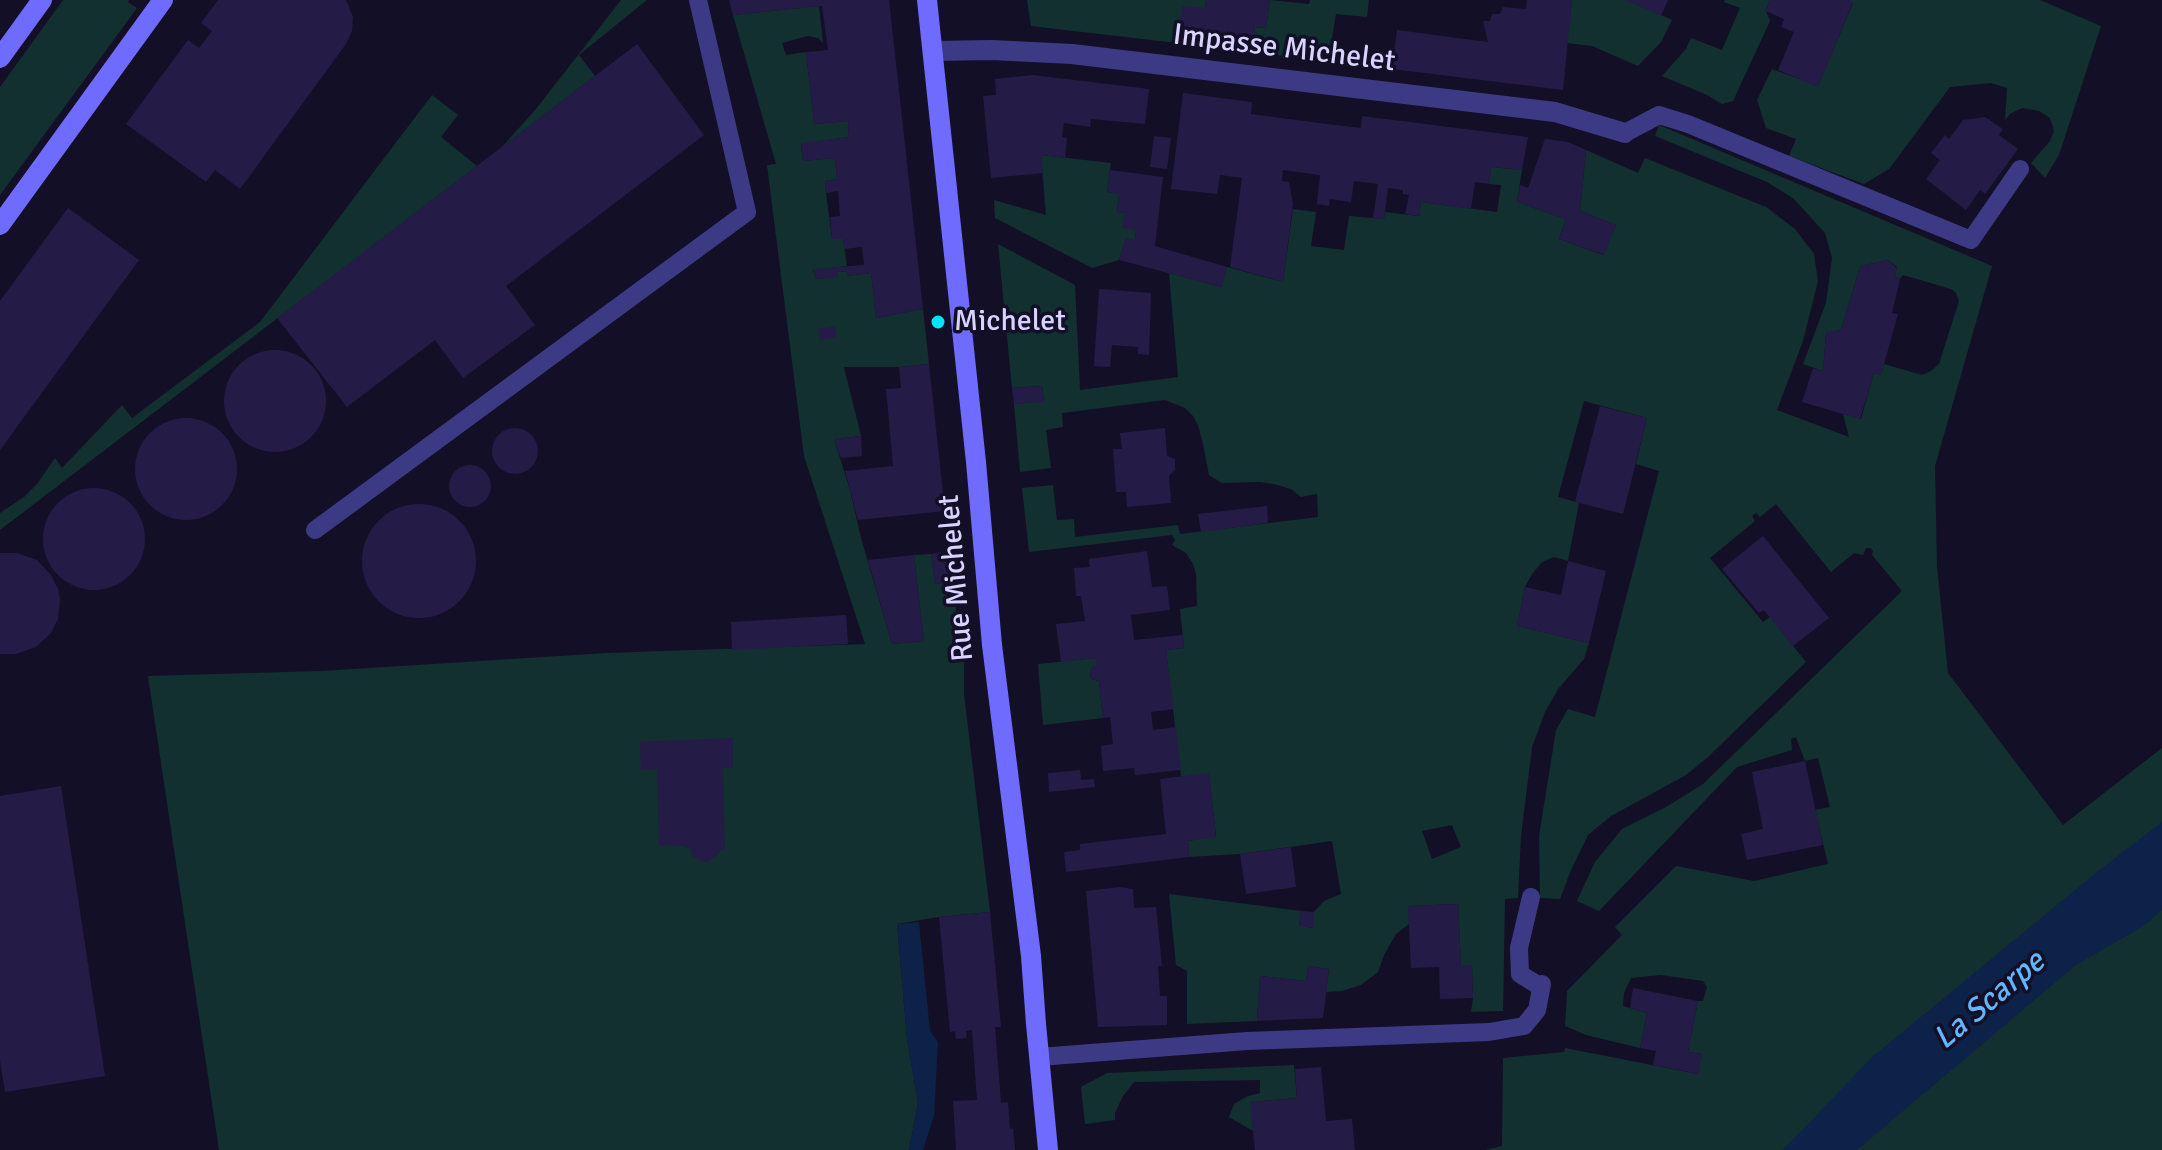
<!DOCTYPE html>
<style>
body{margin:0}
canvas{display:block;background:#130f26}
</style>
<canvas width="2162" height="1150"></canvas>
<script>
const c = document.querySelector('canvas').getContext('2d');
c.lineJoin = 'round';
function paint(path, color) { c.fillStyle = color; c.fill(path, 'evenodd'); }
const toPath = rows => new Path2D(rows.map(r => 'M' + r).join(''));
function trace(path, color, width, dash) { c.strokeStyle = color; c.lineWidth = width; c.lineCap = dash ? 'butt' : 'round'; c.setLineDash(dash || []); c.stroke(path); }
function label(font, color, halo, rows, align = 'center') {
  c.font = font + ' Signika,sans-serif'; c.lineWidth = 7; c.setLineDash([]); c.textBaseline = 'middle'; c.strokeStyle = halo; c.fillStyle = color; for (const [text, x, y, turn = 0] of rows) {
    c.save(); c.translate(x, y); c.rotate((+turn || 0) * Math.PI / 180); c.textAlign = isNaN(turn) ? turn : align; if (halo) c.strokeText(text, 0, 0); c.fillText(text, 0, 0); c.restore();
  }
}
paint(toPath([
 [63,0,129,0,128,2,137,8,0,195,0,87],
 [621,0,647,0,579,55,595,76,502,147,536,109],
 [1027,0,1206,0,1205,8,1177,43,1031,26],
 [1270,0,1309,4,1310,0,1369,0,1367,17,1336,14,1328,61,1251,52,1255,27,1266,28],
 [1572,0,1627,0,1672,20,1661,42,1638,66,1592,46,1567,43],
 [1725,0,1770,0,1766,11,1770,21,1733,101,1722,104,1707,95,1662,76,1686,49,1691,38,1722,50,1740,8,1724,2],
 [1848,0,2040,0,2101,26,2059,155,2045,178,2031,163,2050,141,2054,131,2050,118,2039,111,2022,108,2010,114,2005,120,2007,88,1991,83,1950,87,1889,169,1864,184,1789,156,1796,139,1766,128,1757,100,1772,69,1818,86,1853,3],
 [819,6,823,43,818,38,808,36,782,43,786,55,806,52,814,124,848,121,849,137,801,144,803,161,835,158,837,179,825,181,826,193,832,239,843,239,847,266,813,270,816,279,838,276,837,272,847,271,847,276,871,273,876,318,923,309,929,364,899,367,844,367,861,436,834,439,850,490,861,538,892,644,924,641,914,555,931,554,935,584,953,582,959,637,964,637,964,694,990,912,939,917,897,924,907,1038,918,1103,909,1150,219,1150,148,676,321,671,607,653,865,644,804,456,767,165,776,164,733,15],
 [432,95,458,115,441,137,477,166,0,530,0,513,24,497,37,484,55,458,62,468,122,405,132,418,260,322],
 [1659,125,1992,266,1935,466,1937,567,1948,673,2063,825,2162,748,2162,1150,1485,1150,1502,1146,1503,1058,1564,1052,1565,1048,1698,1074,1702,1054,1688,1052,1698,1001,1703,1001,1707,987,1703,981,1661,975,1631,978,1624,993,1623,1006,1647,1013,1640,1048,1586,1035,1565,1026,1567,991,1622,935,1615,927,1676,866,1754,881,1828,864,1815,810,1830,807,1818,758,1805,761,1796,737,1791,739,1792,750,1737,767,1599,911,1577,901,1595,862,1622,829,1666,807,1703,784,1902,591,1872,555,1873,551,1870,548,1866,548,1863,555,1854,553,1831,572,1776,504,1760,517,1756,513,1752,516,1755,521,1710,558,1763,622,1770,617,1806,662,1707,758,1686,775,1611,816,1588,835,1571,870,1560,899,1540,898,1539,836,1556,730,1568,709,1595,717,1659,471,1636,464,1647,418,1584,401,1558,497,1579,503,1568,561,1554,557,1542,562,1532,574,1525,587,1517,626,1589,643,1584,659,1558,689,1545,712,1532,747,1521,836,1518,898,1505,899,1503,1011,1471,1012,1473,998,1472,966,1461,965,1458,904,1409,906,1409,924,1396,934,1384,955,1378,972,1361,985,1342,991,1326,992,1329,969,1308,966,1306,981,1260,976,1257,1021,1187,1024,1187,971,1176,965,1169,894,1301,911,1299,925,1312,928,1314,912,1324,901,1341,894,1332,841,1240,854,1189,857,1188,841,1216,836,1209,774,1181,777,1166,650,1184,648,1180,609,1197,606,1196,574,1193,564,1186,553,1172,545,1175,540,1172,535,1029,552,1022,488,1053,485,1057,520,1074,519,1075,537,1178,525,1180,534,1318,517,1317,494,1301,497,1291,489,1274,484,1260,482,1222,483,1209,475,1203,444,1198,425,1193,416,1185,408,1165,400,1062,413,1063,427,1046,430,1051,468,1020,472,1014,404,1044,401,1042,386,1012,388,998,244,1075,285,1080,390,1178,377,1169,273,1221,287,1227,267,1283,282,1293,209,1316,212,1311,246,1344,250,1349,216,1384,219,1385,212,1419,216,1421,202,1497,212,1501,185,1489,184,1491,167,1522,170,1517,202,1566,219,1559,239,1603,255,1616,225,1580,211,1586,150,1638,173,1645,158,1766,207,1795,229,1814,254,1818,281,1803,341,1777,410,1849,437,1843,414,1861,419,1874,373,1881,375,1884,364,1922,375,1931,371,1939,364,1959,301,1956,293,1951,289,1903,275,1900,279,1895,277,1897,267,1888,260,1860,266,1841,330,1826,333,1823,371,1803,364,1826,303,1832,258,1825,233,1794,199,1767,182,1655,136],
 [1452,825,1461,847,1432,859,1422,831],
 [1041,155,1111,163,1107,192,1119,194,1117,212,1124,213,1136,230,1135,240,1126,238,1119,260,1092,268,995,218,994,200,1046,215],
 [1096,658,1096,666,1093,666,1090,672,1091,679,1099,681,1103,718,1043,725,1038,664],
 [1294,1065,1297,1098,1251,1102,1253,1131,1229,1117,1234,1104,1248,1096,1260,1093,1260,1080,1134,1082,1123,1096,1115,1113,1115,1120,1085,1124,1081,1087,1107,1073]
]), '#12302f');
paint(toPath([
 [2162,822,2162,910,2142,927,2076,965,1857,1150,1783,1150,1871,1058,2098,871],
 [919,922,930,1031,938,1042,934,1116,923,1150,909,1150,918,1103,907,1038,897,924]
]), '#0c2248');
paint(toPath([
 [218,0,346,0,353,17,352,31,346,44,240,189,215,170,206,182,126,124,188,40,199,48,212,31,201,23],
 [729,0,889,0,923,309,876,318,871,273,847,276,847,271,837,272,838,277,816,279,813,269,864,265,862,247,844,249,843,239,832,239,830,217,840,216,838,191,826,193,825,181,837,179,835,158,803,161,801,143,849,137,848,121,814,124,806,52,828,50,822,6,733,15],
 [1206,0,1270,0,1266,28,1255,27,1251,52,1177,43,1182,6,1205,8],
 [1527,0,1572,0,1563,90,1392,69,1397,30,1488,42,1483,21,1490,21,1492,14,1500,14,1503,7,1526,9],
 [1625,0,1668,0,1661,16],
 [1770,0,1848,0,1853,2,1818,87,1778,70,1794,32,1781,27,1784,19,1766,11],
 [637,44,704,135,506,286,535,325,463,378,435,340,347,407,277,318],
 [1033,75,1149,89,1145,124,1091,119,1090,127,1064,123,1062,137,1067,138,1065,158,1042,155,1043,173,991,178,983,96,996,95,995,79],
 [1183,93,1252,102,1251,114,1327,124,1361,128,1362,116,1528,137,1522,170,1491,167,1489,184,1475,182,1471,209,1421,202,1420,216,1405,214,1409,195,1403,194,1403,190,1388,188,1384,219,1373,218,1378,184,1354,181,1351,202,1330,199,1329,206,1317,204,1320,175,1283,170,1282,181,1289,182,1293,204,1283,282,1230,267,1242,178,1220,175,1217,194,1171,189],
 [1985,117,2003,129,1999,135,2018,149,1985,194,1980,190,1966,210,1926,179,1940,160,1931,153,1945,135,1949,139,1963,120],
 [1154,136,1171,138,1167,169,1150,167],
 [1545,139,1568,142,1586,150,1580,211,1616,225,1604,255,1559,239,1566,219,1517,202,1520,185,1528,188],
 [1110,170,1163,177,1155,246,1227,267,1221,287,1119,260,1126,238,1135,240,1136,230,1122,228,1124,213,1117,212,1119,194,1107,192],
 [68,208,139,260,0,450,0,301],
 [1888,260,1897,268,1895,277,1900,279,1892,313,1898,314,1881,375,1874,373,1860,419,1802,402,1813,368,1823,371,1826,332,1841,330,1860,266],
 [1099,289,1151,293,1149,355,1138,354,1138,347,1112,345,1110,367,1094,366],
 [835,326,836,337,820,340,818,329],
 '224 401a51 51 0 1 1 102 0a51 51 0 1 1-102 0Z',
 [929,364,945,511,858,520,845,471,893,466,886,389,901,388,899,367],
 [1042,386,1044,402,1014,404,1012,388],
 [1600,406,1647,418,1623,514,1575,502],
 '135 469a51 51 0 1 1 102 0a51 51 0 1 1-102 0Z',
 [1165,428,1167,456,1175,459,1175,470,1169,476,1171,503,1127,507,1126,492,1116,492,1113,449,1122,449,1120,433],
 '492 451a23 23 0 1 1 46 0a23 23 0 1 1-46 0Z',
 [861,436,862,456,841,458,834,439],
 '449 486a21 21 0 1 1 42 0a21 21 0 1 1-42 0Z',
 '43 539a51 51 0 1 1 102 0a51 51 0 1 1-102 0Z',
 '362 561a57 57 0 1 1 114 0a57 57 0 1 1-114 0Z',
 [1267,506,1268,523,1201,532,1198,514],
 [1763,536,1829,618,1793,646,1764,610,1759,613,1722,569],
 [949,551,953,582,935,584,931,554],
 [1147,551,1152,587,1167,586,1170,610,1131,615,1134,640,1183,635,1184,648,1166,650,1174,709,1151,712,1153,730,1176,727,1181,770,1135,775,1134,768,1103,771,1101,746,1113,744,1110,717,1103,718,1099,681,1091,679,1090,672,1093,666,1096,666,1096,658,1061,662,1056,624,1085,621,1081,596,1076,596,1074,568,1090,567,1089,559],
 [0,553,17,553,37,560,51,575,58,589,60,599,58,619,51,633,36,647,16,654,0,654],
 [914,555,924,641,892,644,868,560],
 [1568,561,1606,571,1589,643,1517,626,1525,587,1561,595],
 [846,615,848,644,732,650,731,622],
 [733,738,733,768,723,768,725,849,722,849,716,857,707,862,701,861,692,856,690,848,686,848,687,846,659,845,657,770,641,770,640,742],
 [1805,761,1823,845,1747,860,1741,834,1763,829,1752,772],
 [1080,770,1081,780,1094,779,1095,787,1049,792,1048,773],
 [1209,773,1216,837,1188,841,1189,857,1066,872,1064,852,1080,850,1080,844,1166,834,1160,779],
 [61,786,105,1076,5,1092,0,1060,0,796],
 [1291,847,1296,887,1246,894,1240,854],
 [1120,887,1133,889,1134,908,1156,907,1162,966,1158,966,1160,996,1167,996,1167,1025,1098,1027,1086,891],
 [1458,904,1461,965,1472,965,1473,998,1440,999,1439,967,1411,968,1408,906],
 [1301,911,1314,912,1313,928,1299,926],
 [990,912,1001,1027,995,1027,1001,1103,1008,1102,1010,1129,1013,1128,1015,1150,956,1150,953,1101,977,1100,972,1030,966,1031,967,1038,956,1039,955,1031,950,1032,939,917],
 [1308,966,1329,969,1323,1018,1257,1021,1260,976,1306,981],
 [1633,988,1698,1001,1688,1052,1702,1054,1699,1074,1653,1065,1656,1051,1640,1048,1647,1013,1630,1008],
 [1321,1067,1326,1121,1352,1119,1355,1150,1255,1150,1250,1102,1297,1098,1295,1069]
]), '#241b47');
trace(toPath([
 [1625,133,1659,115,1688,124,1971,240,2020,169],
 [315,530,747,212,698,0],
 [1531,897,1519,948,1520,974,1541,987],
 [1039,1057,1247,1041,1489,1032,1524,1026,1537,1010,1542,984]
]), '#3d3a85', 18);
trace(toPath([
 [933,51,992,50,1072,54,1555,112,1625,133]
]), '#3d3a85', 20);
trace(toPath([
 [927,0,976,462,992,645,1031,956,1036,1024,1048,1150],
 [0,58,42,0],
 [0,225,163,0]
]), '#6f6bff', 20);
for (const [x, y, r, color] of [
 [938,322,8,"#00e5ff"]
]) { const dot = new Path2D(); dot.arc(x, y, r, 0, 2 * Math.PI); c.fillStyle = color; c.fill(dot); trace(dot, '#130f26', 3); }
label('30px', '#d9d4ff', '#130f26', [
 ["Impasse Michelet",1284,49,7],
 ["Rue Michelet",957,578,-95]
]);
label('30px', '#d9d4ff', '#130f26', [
 ["Michelet",954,322]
], 'left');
label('italic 32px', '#62b6ff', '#130f26', [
 ["La Scarpe",1990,1001,-40]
]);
</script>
